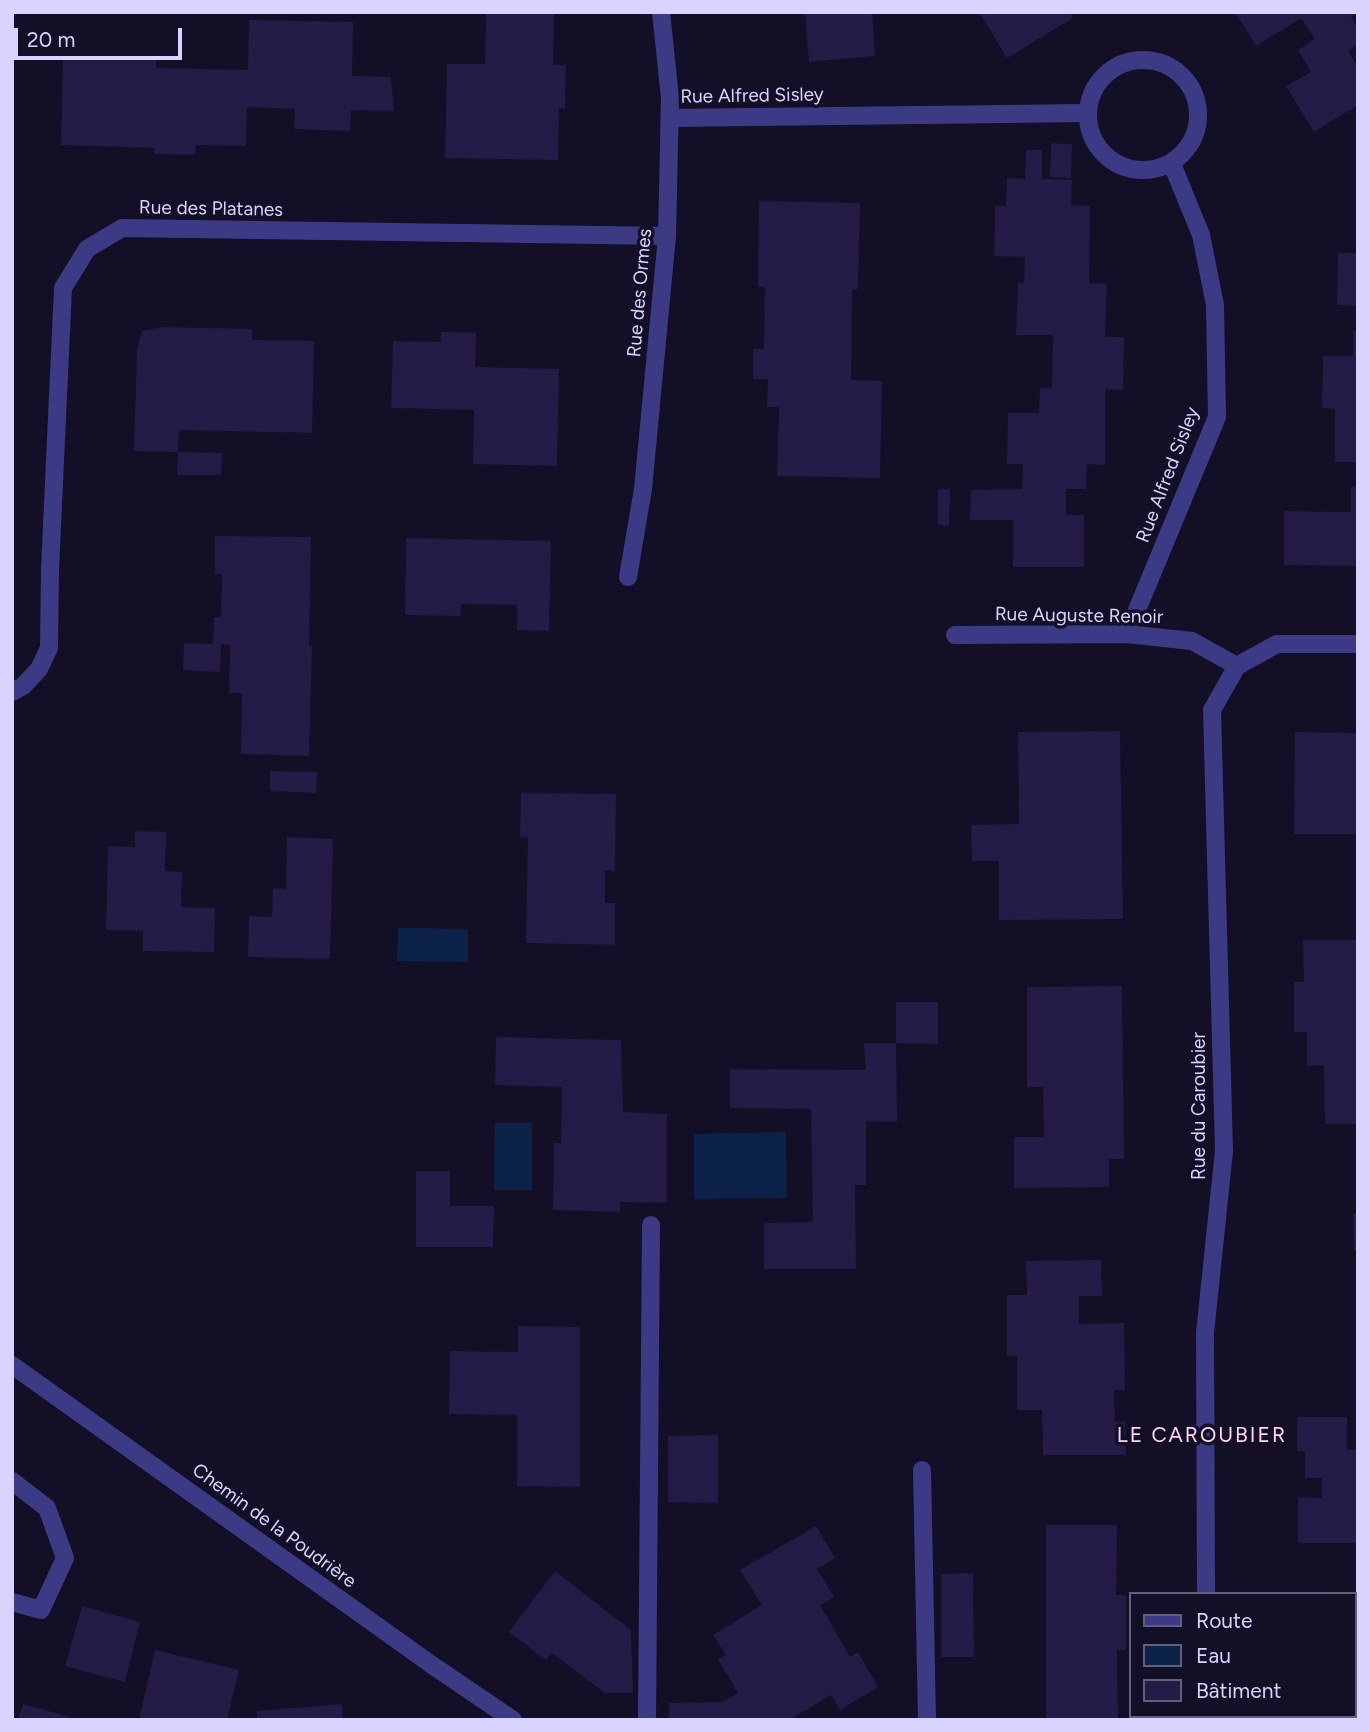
<!DOCTYPE html>
<meta charset="utf-8">
<style>
body{margin:0}
#map{position:relative;width:1370px;height:1732px;overflow:hidden;background:#130f26;font-family:Figtree,sans-serif}
canvas{display:block}
.frame{position:absolute;inset:0;border:14px solid #d9d4ff;pointer-events:none}
.legend{position:absolute;left:1129px;top:1592px;width:228px;height:126px;box-sizing:border-box;background:#130f26;border:2px solid #625e7d;margin:0;padding:9px 12px;list-style:none;font-size:21px;color:#d9d4ff}
.legend li{display:flex;align-items:center;gap:14px;height:35px}
.legend b{width:35px;border:2px solid #625e7d}
.scale{position:absolute;left:14px;top:28px;width:168px;height:32px;box-sizing:border-box;border:4px solid #d9d4ff;border-top:0;padding-left:9px;font-size:21px;line-height:24px;white-space:nowrap;color:#d9d4ff;-webkit-text-stroke:5px #130f26;paint-order:stroke}
</style>
<div id="map">
<canvas width="1370" height="1732"></canvas>
<div class="frame"></div>
<ul class="legend">
<li><b style="height:9px;background:#3d3a85"></b>Route</li>
<li><b style="height:19px;background:#0c2248"></b>Eau</li>
<li><b style="height:19px;background:#241b47"></b>Bâtiment</li>
</ul>
<div class="scale">20 m</div>
</div>
<script>
const c = document.querySelector('canvas').getContext('2d');
c.lineJoin = 'round';
function paint(path, color) { c.fillStyle = color; c.fill(path, 'evenodd'); }
const toPath = rows => new Path2D(rows.map(r => 'M' + r).join(''));
function trace(path, color, width, dash) { c.strokeStyle = color; c.lineWidth = width; c.lineCap = dash ? 'butt' : 'round'; c.setLineDash(dash || []); c.stroke(path); }
function label(font, color, halo, rows, align = 'center') {
  c.font = font + ' Figtree,sans-serif'; c.lineWidth = 7; c.setLineDash([]); c.textBaseline = 'middle'; c.strokeStyle = halo; c.fillStyle = color; for (const [text, x, y, turn = 0] of rows) {
    c.save(); c.translate(x, y); c.rotate((+turn || 0) * Math.PI / 180); c.textAlign = isNaN(turn) ? turn : align; if (halo) c.strokeText(text, 0, 0); c.fillText(text, 0, 0); c.restore();
  }
}
paint(toPath([
 [398,928,468,929,468,962,397,961],
 [495,1123,532,1123,532,1190,494,1190],
 [786,1132,787,1198,694,1199,694,1134]
]), '#0c2248');
paint(toPath([
 [486,12,554,12,553,65,566,65,565,109,559,108,558,160,445,158,447,64,485,64],
 [805,12,872,12,875,56,809,62],
 [979,12,1070,12,1073,18,1007,58],
 [1235,12,1358,12,1351,17,1358,28,1358,45,1348,51,1358,67,1358,105,1314,132,1286,86,1311,72,1298,50,1315,39,1301,18,1256,46],
 [249,20,353,22,352,76,391,77,394,111,351,110,350,131,294,129,295,109,247,107,246,146,195,145,195,155,154,154,154,148,61,145,63,58,156,60,156,68,248,70],
 [1051,143,1072,144,1071,178,1050,177],
 [1026,150,1042,150,1042,179,1072,180,1071,205,1090,206,1089,283,1107,284,1105,337,1124,337,1123,390,1105,389,1105,465,1087,464,1086,489,1066,489,1066,515,1084,515,1084,567,1013,567,1013,520,970,520,971,490,1022,489,1023,464,1007,464,1008,413,1039,413,1040,388,1052,388,1053,335,1016,335,1018,283,1024,283,1025,257,994,256,995,206,1006,206,1007,178,1025,179],
 [759,201,860,203,858,289,852,289,851,380,882,381,880,478,777,476,779,407,767,407,768,379,753,379,753,349,764,349,765,287,758,287],
 [1338,253,1358,253,1358,306,1337,305],
 [162,327,252,329,252,340,314,341,312,433,179,430,178,452,222,453,221,475,177,475,178,452,134,451,137,349,142,331],
 [1353,331,1358,331,1358,462,1335,462,1335,409,1322,408,1323,356,1353,356],
 [441,332,476,333,475,367,559,369,557,466,473,464,474,410,391,408,393,341,441,342],
 [1351,487,1358,487,1358,566,1284,565,1284,511,1351,512],
 [938,489,950,489,949,525,938,525],
 [215,536,311,537,309,646,312,646,309,756,241,754,242,693,229,693,230,645,221,644,220,672,183,670,184,643,213,644,214,617,221,617,222,574,215,574],
 [406,538,551,541,549,631,517,630,517,605,461,604,460,616,405,615],
 [1120,731,1123,919,999,920,999,861,972,861,971,825,1019,824,1018,732],
 [1295,732,1358,733,1358,834,1294,834],
 [270,771,317,772,316,793,270,791],
 [521,793,616,794,615,871,605,870,605,903,615,903,615,945,526,943,528,838,520,837],
 [135,831,166,832,165,871,182,872,181,907,215,908,214,952,143,951,143,931,106,930,108,846,135,847],
 [287,837,333,839,330,959,248,957,249,916,272,917,273,888,286,889],
 [1303,940,1358,940,1358,1124,1325,1124,1324,1065,1307,1066,1307,1032,1294,1032,1294,982,1304,982],
 [1122,986,1124,1159,1109,1159,1109,1187,1014,1188,1014,1137,1044,1137,1043,1087,1027,1087,1027,987],
 [896,1002,938,1002,938,1044,896,1043],
 [496,1037,621,1040,623,1112,667,1114,667,1203,620,1202,620,1212,553,1210,554,1143,561,1143,562,1087,495,1085],
 [864,1043,896,1043,897,1122,866,1121,866,1185,855,1185,856,1269,764,1269,764,1223,813,1222,811,1109,730,1108,730,1069,866,1070],
 [416,1171,450,1171,450,1206,494,1206,493,1247,416,1247],
 [1353,1214,1358,1214,1358,1250,1354,1250],
 [1101,1260,1102,1296,1079,1296,1079,1324,1124,1323,1125,1390,1114,1390,1115,1422,1125,1421,1126,1455,1043,1455,1042,1410,1017,1410,1017,1356,1007,1356,1007,1295,1027,1295,1026,1261],
 [518,1326,580,1327,580,1487,517,1486,517,1415,449,1414,450,1351,518,1352],
 [1297,1417,1347,1417,1347,1450,1358,1450,1358,1543,1298,1543,1298,1497,1322,1498,1322,1478,1305,1478,1305,1451,1297,1451],
 [718,1435,718,1503,668,1502,668,1436],
 [1046,1525,1117,1525,1116,1595,1126,1595,1126,1650,1117,1650,1118,1720,1046,1720],
 [816,1526,835,1558,817,1569,834,1597,820,1605,850,1657,858,1652,878,1687,840,1710,831,1695,789,1720,669,1720,669,1703,722,1702,738,1693,718,1659,726,1655,713,1635,762,1605,740,1570],
 [555,1571,631,1630,633,1693,605,1693,552,1653,546,1660,509,1632],
 [973,1573,974,1657,941,1657,941,1574],
 [82,1606,140,1622,125,1682,65,1666],
 [1354,1647,1358,1647,1358,1720,1354,1720],
 [155,1650,239,1670,227,1720,139,1720],
 [23,1704,76,1719,75,1720,18,1720],
 [342,1704,343,1720,257,1720,257,1711]
]), '#241b47');
trace(toPath([
 [922,1470,927,1720],
 [12,1481,47,1508,65,1558,41,1610,12,1602],
 [647,1720,651,1225]
]), '#3d3a85', 18);
trace(toPath([
 '1088 115a55 55 0 1 1 110 0a55 55 0 1 1-110 0Z',
 [670,118,1087,113],
 [628,577,643,489,667,236,670,98,661,12],
 [1127,634,1217,417,1215,305,1201,235,1172,164],
 [955,635,1127,634,1192,641,1237,666,1277,644,1358,644],
 [12,692,23,686,39,669,49,648,50,569,63,288,87,249,122,228,667,236],
 [12,1365,432,1665,513,1720],
 [1206,1594,1205,1333,1224,1151,1212,710,1237,666],
 [1206,1716,1206,1720]
]), '#3d3a85', 18);
label('19px', '#d9d4ff', '#130f26', [
 ["Rue Alfred Sisley",752,96,-1],
 ["Rue des Platanes",211,209,1],
 ["Rue des Ormes",640,293,-85],
 ["Rue Alfred Sisley",1168,475,-69],
 ["Rue Auguste Renoir",1079,616,1],
 ["Rue du Caroubier",1199,1106,-90],
 ["Chemin de la Poudrière",274,1526,36]
]);
c.letterSpacing = '2px';
label('21px', '#ffd6f0', '#130f26', [
 ["LE CAROUBIER",1202,1436]
]);
c.letterSpacing = '0px';
</script>
